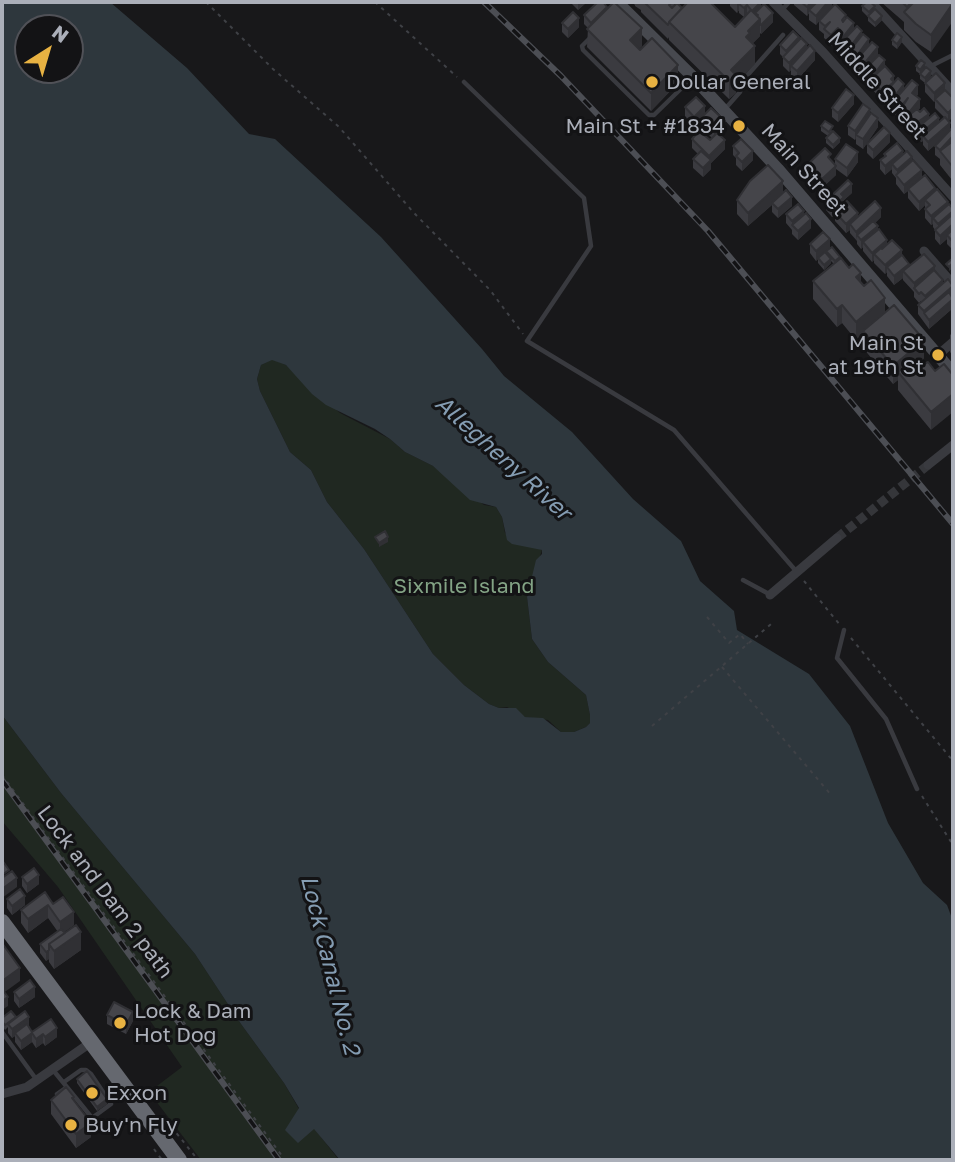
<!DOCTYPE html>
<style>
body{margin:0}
#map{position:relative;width:955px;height:1162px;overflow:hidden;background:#18181a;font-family:"Golos Text",sans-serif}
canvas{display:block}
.frame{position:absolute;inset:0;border:4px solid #abafb9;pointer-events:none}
.north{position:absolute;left:14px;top:14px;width:70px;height:70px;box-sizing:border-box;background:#131315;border:2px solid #505157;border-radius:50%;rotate:37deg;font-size:19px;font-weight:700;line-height:28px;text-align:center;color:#abafb9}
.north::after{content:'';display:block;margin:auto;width:24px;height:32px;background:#e8b242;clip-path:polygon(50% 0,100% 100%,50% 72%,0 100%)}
</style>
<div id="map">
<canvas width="955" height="1162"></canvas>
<div class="frame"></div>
<div class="north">N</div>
</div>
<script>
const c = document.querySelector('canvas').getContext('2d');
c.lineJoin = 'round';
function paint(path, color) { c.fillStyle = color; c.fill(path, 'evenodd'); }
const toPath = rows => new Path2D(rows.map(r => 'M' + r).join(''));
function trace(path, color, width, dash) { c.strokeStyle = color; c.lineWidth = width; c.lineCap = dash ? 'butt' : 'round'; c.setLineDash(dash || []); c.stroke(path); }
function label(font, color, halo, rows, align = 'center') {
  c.font = font + ' "Golos Text",sans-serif'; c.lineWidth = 6; c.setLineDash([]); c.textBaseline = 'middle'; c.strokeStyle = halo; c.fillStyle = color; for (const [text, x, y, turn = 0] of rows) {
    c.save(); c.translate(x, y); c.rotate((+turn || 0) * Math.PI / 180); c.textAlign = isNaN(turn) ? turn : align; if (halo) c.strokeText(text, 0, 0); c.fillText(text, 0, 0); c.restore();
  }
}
paint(toPath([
 [272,359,286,365,340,413,390,439,405,452,433,466,484,505,496,507,502,517,505,533,542,550,527,597,532,639,548,662,586,695,590,715,590,723,586,727,574,732,561,732,548,720,525,717,507,707,499,708,489,704,464,685,433,654,364,549,327,502,311,470,290,452,260,391,257,379,261,365],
 [2,715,61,793,195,954,241,1024,284,1083,299,1109,339,1160,201,1160,149,1092,182,1067,58,887,2,821]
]), '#202821');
paint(toPath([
 [2,2,110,2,187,68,249,134,275,139,381,237,482,349,504,376,572,432,633,499,681,541,700,581,734,611,737,630,809,674,850,726,888,823,923,883,947,905,953,921,953,1160,340,1160,314,1129,298,1143,285,1130,299,1108,284,1083,241,1024,195,954,61,793,2,715],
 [28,28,70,28,70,70,28,70],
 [272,360,286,365,312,394,326,405,375,429,390,439,405,452,433,466,470,500,496,507,502,517,507,540,512,544,542,550,542,554,536,560,527,597,532,639,548,662,586,695,590,715,590,723,586,727,574,732,561,732,543,718,525,717,516,708,499,708,489,704,464,685,433,654,364,549,327,502,311,470,290,452,260,391,257,379,261,365]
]), '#2e373d');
trace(toPath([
 [837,538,928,465]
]), '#35363a', 9, [9, 4.5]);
trace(toPath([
 [206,2,273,69,339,127,414,213,490,290,523,334],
 [375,2,457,77],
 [804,581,840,625],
 [707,617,729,643,740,634,748,644],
 [851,638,953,761],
 [722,667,832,796],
 [652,726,771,624],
 [2,775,285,1160],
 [922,796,953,845],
 [166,1120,198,1160],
 [154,1149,162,1160],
 [2,1159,81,1160]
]), '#3f4146', 2, [3.5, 5]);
trace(toPath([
 [782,10,789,2],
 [590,38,582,46,583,50,649,115,654,115,692,78],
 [931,66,953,55],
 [464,82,584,198,591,246,527,341,674,430,796,571],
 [725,109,740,92,745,78,783,35],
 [743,580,769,594],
 [844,630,837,658,886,719,917,789],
 [2,1032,36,1079],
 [53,1070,84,1108,92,1118,111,1104,91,1074,86,1070,81,1070,64,1082],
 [57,1094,67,1087],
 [109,1099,122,1090]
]), '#393a3f', 4.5);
trace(toPath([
 [773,2,823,52,953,197],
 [871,2,953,92],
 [924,251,953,284],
 [938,355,953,342],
 [928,465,953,445],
 [770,595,837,538],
 [2,1094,27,1087,90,1043]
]), '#393a3f', 9);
trace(toPath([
 [617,2,693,77,778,169,953,373]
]), '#47494f', 12);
trace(toPath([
 [2,922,179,1160]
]), '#65686f', 16);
const rail = toPath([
 [484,2,561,76,708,231,953,524],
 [2,780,279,1160]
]);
trace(rail, '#4c4e54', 6);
trace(rail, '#131315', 3.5, [10]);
paint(toPath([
 [570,2,587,2,578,10],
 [632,2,674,2,674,6,682,8,735,27,744,17,739,13,739,10,737,13,730,6,730,2,761,2,761,7,773,22,761,34,760,33,760,36,753,43,755,64,736,83,736,93,729,99,669,40,669,37,668,39,641,12,641,10,635,6,635,4,635,5],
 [794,2,832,2,832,7,846,18,878,56,894,82,904,90,918,94,917,96,920,108,918,110,929,118,939,122,944,117,935,108,935,101,934,102,925,92,925,83,920,79,920,74,916,71,916,66,925,68,931,76,927,81,945,90,953,98,949,121,950,131,953,127,952,180,940,165,940,159,935,155,935,146,942,139,928,151,923,145,923,141,921,142,917,137,917,132,915,133,908,125,908,122,907,124,901,118,901,116,899,118,892,112,892,108,890,111,883,104,883,100,882,100,871,88,871,86,864,79,864,74,856,69,856,65,855,67,848,62,848,58,847,60,839,54,839,50,839,51,831,45,831,43,831,44,824,38,824,34,819,30,819,21,816,25,809,20,809,13,807,16,794,5],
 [881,2,953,2,931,52,916,42,904,30,904,22],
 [862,6,875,9,882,20,875,27,868,21,868,17,862,11],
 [607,9,642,46,639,49,678,83,651,111,587,47,588,28,584,24,584,15],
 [562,23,579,27,568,38,562,32],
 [799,40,815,60,797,80,791,75,791,70,789,72,783,66,783,57,780,54,780,45],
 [892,40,902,42,897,49,892,45],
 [854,104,838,122,832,117,832,108],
 [685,107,705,113,725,130,720,135,725,149,711,163,711,169,703,177,693,168,693,159,698,154,692,148,692,139,710,140,712,138,701,127,701,120,694,126,685,117],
 [870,114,878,127,863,149,856,144,856,138,855,140,848,135,848,126],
 [821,126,833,131,832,132,840,142,833,149,826,143,826,138,828,136,821,131],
 [890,142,873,159,867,153,867,144],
 [733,146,753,160,742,171,736,165,736,158,733,155],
 [884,154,903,155,912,161,922,177,953,209,953,255,952,253,952,249,947,244,947,239,940,245,935,239,935,230,933,227,933,224,931,225,925,218,925,205,919,211,908,198,908,191,904,194,896,184,896,178,892,173,892,169,885,175,880,169,880,160,884,157],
 [835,159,858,162,847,177,836,169,836,175,822,188,808,173,808,164,831,160,835,164],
 [783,193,792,206,778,218,772,212,772,205,748,226,737,214,737,200],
 [852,193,844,200,844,204,858,216,881,217,875,223,878,230,887,244,902,255,909,266,935,270,953,297,953,308,929,329,918,314,918,305,922,302,921,301,919,303,914,297,914,292,903,280,903,278,894,285,887,276,887,272,885,274,874,263,874,260,872,262,863,251,863,247,861,249,857,244,857,241,850,233,850,230,846,233,835,221,835,214,832,217,826,210,826,201],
 [786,214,811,228,798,240,792,234,792,230,786,223],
 [810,244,830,248,825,252,826,254,826,251,840,258,924,358,921,361,924,364,935,371,931,430,898,390,898,380,893,384,863,348,863,334,856,340,842,323,837,327,813,299,813,281,834,264,831,261,831,263,824,270,818,263,818,259,816,261,810,253],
 [953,332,953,356,950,352,950,335],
 [22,877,39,884,27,893,22,886],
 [7,899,25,905,12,915,7,908],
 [53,904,74,925,64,932,81,950,54,969,49,962,49,959,46,961,40,953,40,944,58,932,48,918,28,933,21,923,21,910],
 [14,992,35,997,19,1008,14,1001],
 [107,1015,133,1021,126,1034,107,1024],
 [16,1017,29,1026,32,1032,57,1037,45,1046,43,1043,36,1048,32,1042,21,1050,15,1042,15,1036,12,1038,8,1033,8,1027,5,1030,2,1025,2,1018],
 [77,1079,107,1104,97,1111,77,1083],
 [51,1100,74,1100,91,1137,76,1148,51,1114]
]), '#3b3b40');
paint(toPath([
 [578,2,587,2,578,10],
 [739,2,748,2,739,4,739,10,737,13,737,4],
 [761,2,761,11,755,13,755,17,752,11],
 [811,2,817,2,809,10,809,13,807,16,807,7],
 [828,2,832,2,832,7,816,25,816,16],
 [953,3,953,21,931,52,931,35],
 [747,5,747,14,744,17,744,8],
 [773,13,773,22,761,34,761,25],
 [882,16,882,20,875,27,875,23],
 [579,18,579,27,568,38,568,29],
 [760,19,760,36,750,46,755,46,755,64,736,83,736,93,729,99,729,81,731,70,746,37,748,31],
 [854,23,854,32,839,45,839,51,839,42],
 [642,28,642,46,630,58,630,40],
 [862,31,862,40,848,53,848,58,847,60,847,51],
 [799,37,799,46,786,60,786,51],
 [902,37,902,42,897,49,897,44],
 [869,39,869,48,856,60,856,65,855,67,855,58],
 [807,44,807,53,791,66,791,70,789,72,789,63],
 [878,47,878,56,864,70,863,75,863,65],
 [815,51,815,60,797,80,797,71],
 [885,60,885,69,871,79,871,87,871,78],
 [925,63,925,68,920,74,920,70],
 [678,65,678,83,651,111,651,93],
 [931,71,931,76,925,83,925,78],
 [894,76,894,85,883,95,882,100,882,91],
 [945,83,945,92,934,102,934,93],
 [904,84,904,93,892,103,892,108,890,111,890,102],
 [918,85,918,94,912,102,912,93],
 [854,95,854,104,838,122,838,113],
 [920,99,920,108,911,119,908,116,907,124,907,115],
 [705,106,705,115,694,126,694,117],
 [953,108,953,117,948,122,948,113],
 [870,109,870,119,856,135,856,138,855,140,855,131],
 [929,114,929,123,917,128,917,132,915,133,915,124],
 [878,118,878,127,863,149,863,139],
 [939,118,939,127,923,136,923,141,921,142,921,133],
 [725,121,725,130,714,141,714,132],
 [950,123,950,132,928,151,928,142],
 [890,133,890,142,873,159,873,150],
 [953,136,953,145,940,151,940,159,940,150],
 [840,138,840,142,833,149,833,145],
 [725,140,725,149,711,163,711,169,703,177,703,168,709,162,709,156],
 [753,151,753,160,742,171,742,162],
 [903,151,903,160,892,164,892,169,885,175,885,166],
 [858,152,858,162,847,177,847,168],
 [912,157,912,166,897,177,897,170],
 [953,165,953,178,952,180,952,166],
 [836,166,836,175,822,188,822,179],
 [922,170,922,179,908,189,908,191,904,194,904,185],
 [783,181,783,195,748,226,748,213],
 [852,184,852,193,844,200,844,206,835,212,835,214,832,217,832,208,841,194],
 [935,188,935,197,925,200,925,205,919,211,919,202],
 [792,197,792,206,778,218,778,209],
 [948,202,948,211,933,218,933,224,931,225,931,216],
 [881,208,881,217,859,238,857,235,856,241,856,232],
 [804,211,804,220,792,225,792,230,792,221],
 [953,211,953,220,938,233,938,224],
 [858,213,858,222,850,224,850,230,846,233,846,224],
 [811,219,811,228,798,240,798,231],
 [953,224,953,233,947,235,947,239,940,245,940,236],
 [878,226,878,235,863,242,863,247,861,249,861,240],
 [830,239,830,248,816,261,816,251],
 [887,240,887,249,874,254,874,260,872,262,872,253],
 [902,250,902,259,887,267,887,272,885,274,885,265],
 [831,259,831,263,824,270,824,265],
 [953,263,953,268,949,271,949,267],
 [909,264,909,273,903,271,903,278,894,285,894,276],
 [935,266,935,275,914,288,914,292,914,283],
 [861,273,861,291,856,277],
 [943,280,943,289,925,305,925,296],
 [953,286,953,295,928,318,924,314,924,311],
 [885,298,885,315,863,331,863,334,856,340,856,322],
 [953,299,953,308,929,329,929,320],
 [842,305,842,323,837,327,837,309],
 [924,340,924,358,902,377,898,372,898,380,893,384,893,366],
 [953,394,953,412,931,430,931,412],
 [388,537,388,542,379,547,379,543],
 [39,875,39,884,27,893,27,884],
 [17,878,17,887,2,898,2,889],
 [25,896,25,905,12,915,12,906],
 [48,905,48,918,28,933,28,919],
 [74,912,74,925,60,935,60,922],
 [81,932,81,950,54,969,54,951],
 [49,950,49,959,46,961,46,952],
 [20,968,20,981,2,994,2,981],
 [35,987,35,997,19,1008,19,999],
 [8,997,8,1006,2,1010,2,1001],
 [133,1012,133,1021,126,1034,126,1025],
 [29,1017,29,1026,16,1035,15,1033,15,1036,12,1038,12,1029],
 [57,1028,57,1037,45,1046,45,1037],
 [32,1033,32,1042,21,1050,21,1041],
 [43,1034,43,1043,36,1048,36,1039],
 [107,1099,107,1104,97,1111,97,1107],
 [91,1123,91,1137,76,1148,76,1134]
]), '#303034');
const building = toPath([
 [598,2,603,2,607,7,591,23,584,15,598,2],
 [614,2,642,28,630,40,640,50,652,38,678,65,651,93,587,29,614,2],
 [644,2,672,2,669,5,672,8,677,3,682,8,669,22,668,25,644,2],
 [688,2,710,2,735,27,751,10,760,19,748,31,750,33,746,37,755,46,731,70,736,75,729,81,669,22,688,2],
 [741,2,761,2,752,11,747,5,744,8,739,4,741,2],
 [801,2,811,2,807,7,801,2],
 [817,2,828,2,816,16,809,10,817,2],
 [867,2,870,2,875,6,869,12,862,6,867,2],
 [902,2,912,2,907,7,902,2],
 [914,2,953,2,953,3,931,35,916,24,904,12,914,2],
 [764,4,773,13,761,25,760,24,760,19,757,16,758,15,755,13,764,4],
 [835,4,846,15,842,20,843,22,847,17,854,23,839,42,831,36,838,28,831,35,824,29,830,22,825,26,819,21,835,4],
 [875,9,882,16,875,23,868,16,875,9],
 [573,12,579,18,568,29,562,23,573,12],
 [857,26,862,31,847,51,839,45,857,26],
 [793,31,799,37,786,51,780,45,793,31],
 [897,33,902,37,897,44,892,40,897,33],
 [863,34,869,39,855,58,848,53,863,34],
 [801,38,807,44,789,63,783,57,801,38],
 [872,42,878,47,863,65,856,60,872,42],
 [810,45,815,51,797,71,791,66,810,45],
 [879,55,885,60,871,78,864,70,879,55],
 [921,60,925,63,920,70,916,66,921,60],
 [885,66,894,76,891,79,894,82,882,91,871,79,885,66],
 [926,67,931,71,925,78,920,74,926,67],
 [936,73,945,83,934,93,925,83,936,73],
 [898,78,904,84,890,102,883,95,898,78],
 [912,80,918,85,912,93,920,99,907,115,901,109,908,98,899,109,892,103,912,80],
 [846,89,854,95,838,113,832,108,846,89],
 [945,90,953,98,953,108,948,113,935,99,945,90],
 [696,97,705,106,694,117,685,107,696,97],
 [863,104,870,109,855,131,848,126,863,104],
 [711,108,725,121,714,132,701,118,711,108],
 [924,108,929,114,915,124,908,116,917,109,920,112,924,108],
 [871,113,878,118,863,139,856,135,871,113],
 [935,113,939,118,921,133,917,128,935,113],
 [945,117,950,123,928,142,923,136,945,117],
 [825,121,833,126,829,132,821,126,825,121],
 [884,127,890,133,873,150,867,144,884,127],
 [953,127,953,136,940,150,935,146,953,127],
 [699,131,710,140,717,133,725,140,709,156,692,139,699,131],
 [833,131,840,138,833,145,826,138,833,131],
 [741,139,753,151,742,162,736,156,739,153,733,146,741,139],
 [953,141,953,165,952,166,940,151,953,141],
 [897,143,903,151,885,166,880,160,886,156,884,154,897,143],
 [846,144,858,152,847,168,835,159,846,144],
 [825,148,831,154,828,157,836,166,822,179,808,164,825,148],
 [701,151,711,160,703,168,693,159,701,151],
 [907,151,912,157,897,170,892,164,907,151],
 [913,160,922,170,904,185,896,175,913,160],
 [768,165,783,181,748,213,737,200,750,181,768,165],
 [925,175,935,188,919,202,908,189,925,175],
 [848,180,852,184,841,194,844,197,832,208,826,201,848,180],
 [937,189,948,202,931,216,925,209,930,205,925,200,937,189],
 [786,190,792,197,778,209,772,203,786,190],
 [847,201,858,213,846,224,835,212,847,201],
 [875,201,881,208,856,232,850,224,875,201],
 [798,204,804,211,792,221,786,214,798,204],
 [949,204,953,209,953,211,938,224,933,218,949,204],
 [806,213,811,219,798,231,792,225,806,213],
 [953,214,953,224,940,236,935,230,953,214],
 [873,221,878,226,861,240,857,235,873,221],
 [879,229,887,240,872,253,863,242,879,229],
 [953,229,953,241,952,241,947,235,953,229],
 [823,232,830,239,816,251,810,244,823,232],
 [892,240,902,250,885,265,874,254,881,248,882,249,892,240],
 [832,247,840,257,835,261,826,251,832,247],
 [825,252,831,259,824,265,818,258,825,252],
 [924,254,935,266,914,283,903,271,924,254],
 [902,255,909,264,894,276,887,267,902,255],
 [841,258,849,268,853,264,861,273,856,277,864,286,871,280,885,298,856,322,842,305,837,309,813,281,841,258],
 [953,258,953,263,949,267,946,264,953,258],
 [934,270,943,280,925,296,921,292,919,294,914,288,934,270],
 [948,279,953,286,924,311,918,305,948,279],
 [949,292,953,299,929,320,924,313,949,292],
 [894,305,924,340,893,366,863,331,894,305],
 [917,356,924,364,928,362,935,371,944,364,953,375,953,394,931,412,898,372,917,356],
 [385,531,388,537,379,543,375,537,385,531],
 [2,860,9,870,2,875,2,860],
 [34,868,39,875,27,884,22,877,34,868],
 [12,871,17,878,2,889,2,878,12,871],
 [20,889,25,896,12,906,7,899,20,889],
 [45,892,53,904,63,897,74,912,60,922,48,905,28,919,21,910,45,892],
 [76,925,81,932,54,951,49,944,76,925],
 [61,929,65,933,49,944,49,950,46,952,40,944,61,929],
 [2,943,20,968,2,981,2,943],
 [30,980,35,987,19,999,14,992,30,980],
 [2,989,8,997,2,1001,2,989],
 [114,1002,133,1012,126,1025,107,1015,114,1002],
 [11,1011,16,1017,5,1025,2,1021,2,1018,11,1011],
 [25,1011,29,1017,12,1029,8,1024,25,1011],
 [51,1019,57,1028,45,1037,43,1034,36,1039,32,1033,21,1041,15,1033,27,1024,32,1032,51,1019],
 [87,1071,107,1099,97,1107,77,1079,87,1071],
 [66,1087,74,1097,72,1098,91,1123,76,1134,51,1100,66,1087]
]);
paint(building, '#45454a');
trace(building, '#303034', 2);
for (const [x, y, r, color] of [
 [652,82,7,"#e8b242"],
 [739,126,7,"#e8b242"],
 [938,355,7,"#e8b242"],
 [120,1023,7,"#e8b242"],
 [92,1093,7,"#e8b242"],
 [71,1125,7,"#e8b242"]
]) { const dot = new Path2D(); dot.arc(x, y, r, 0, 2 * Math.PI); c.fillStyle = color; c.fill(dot); trace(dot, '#131315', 2.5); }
label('21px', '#abafb9', '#131315', [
 ["Dollar General",666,82],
 ["Main St + #1834",725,126,"right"],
 ["Main St",924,343,"right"],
 ["at 19th St",924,367,"right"],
 ["Lock & Dam",134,1011],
 ["Hot Dog",134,1035],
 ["Exxon",106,1093],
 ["Buy'n Fly",85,1125]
], 'left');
label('21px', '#abafb9', '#131315', [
 ["Middle Street",877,86,48],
 ["Main Street",804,170,48],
 ["Lock and Dam 2 path",105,892,53]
]);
label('21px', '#83a385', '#131315', [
 ["Sixmile Island",464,586]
]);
label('italic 23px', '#849cb2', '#131315', [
 ["Allegheny River",503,458,42],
 ["Lock Canal No. 2",330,965,76]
]);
</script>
